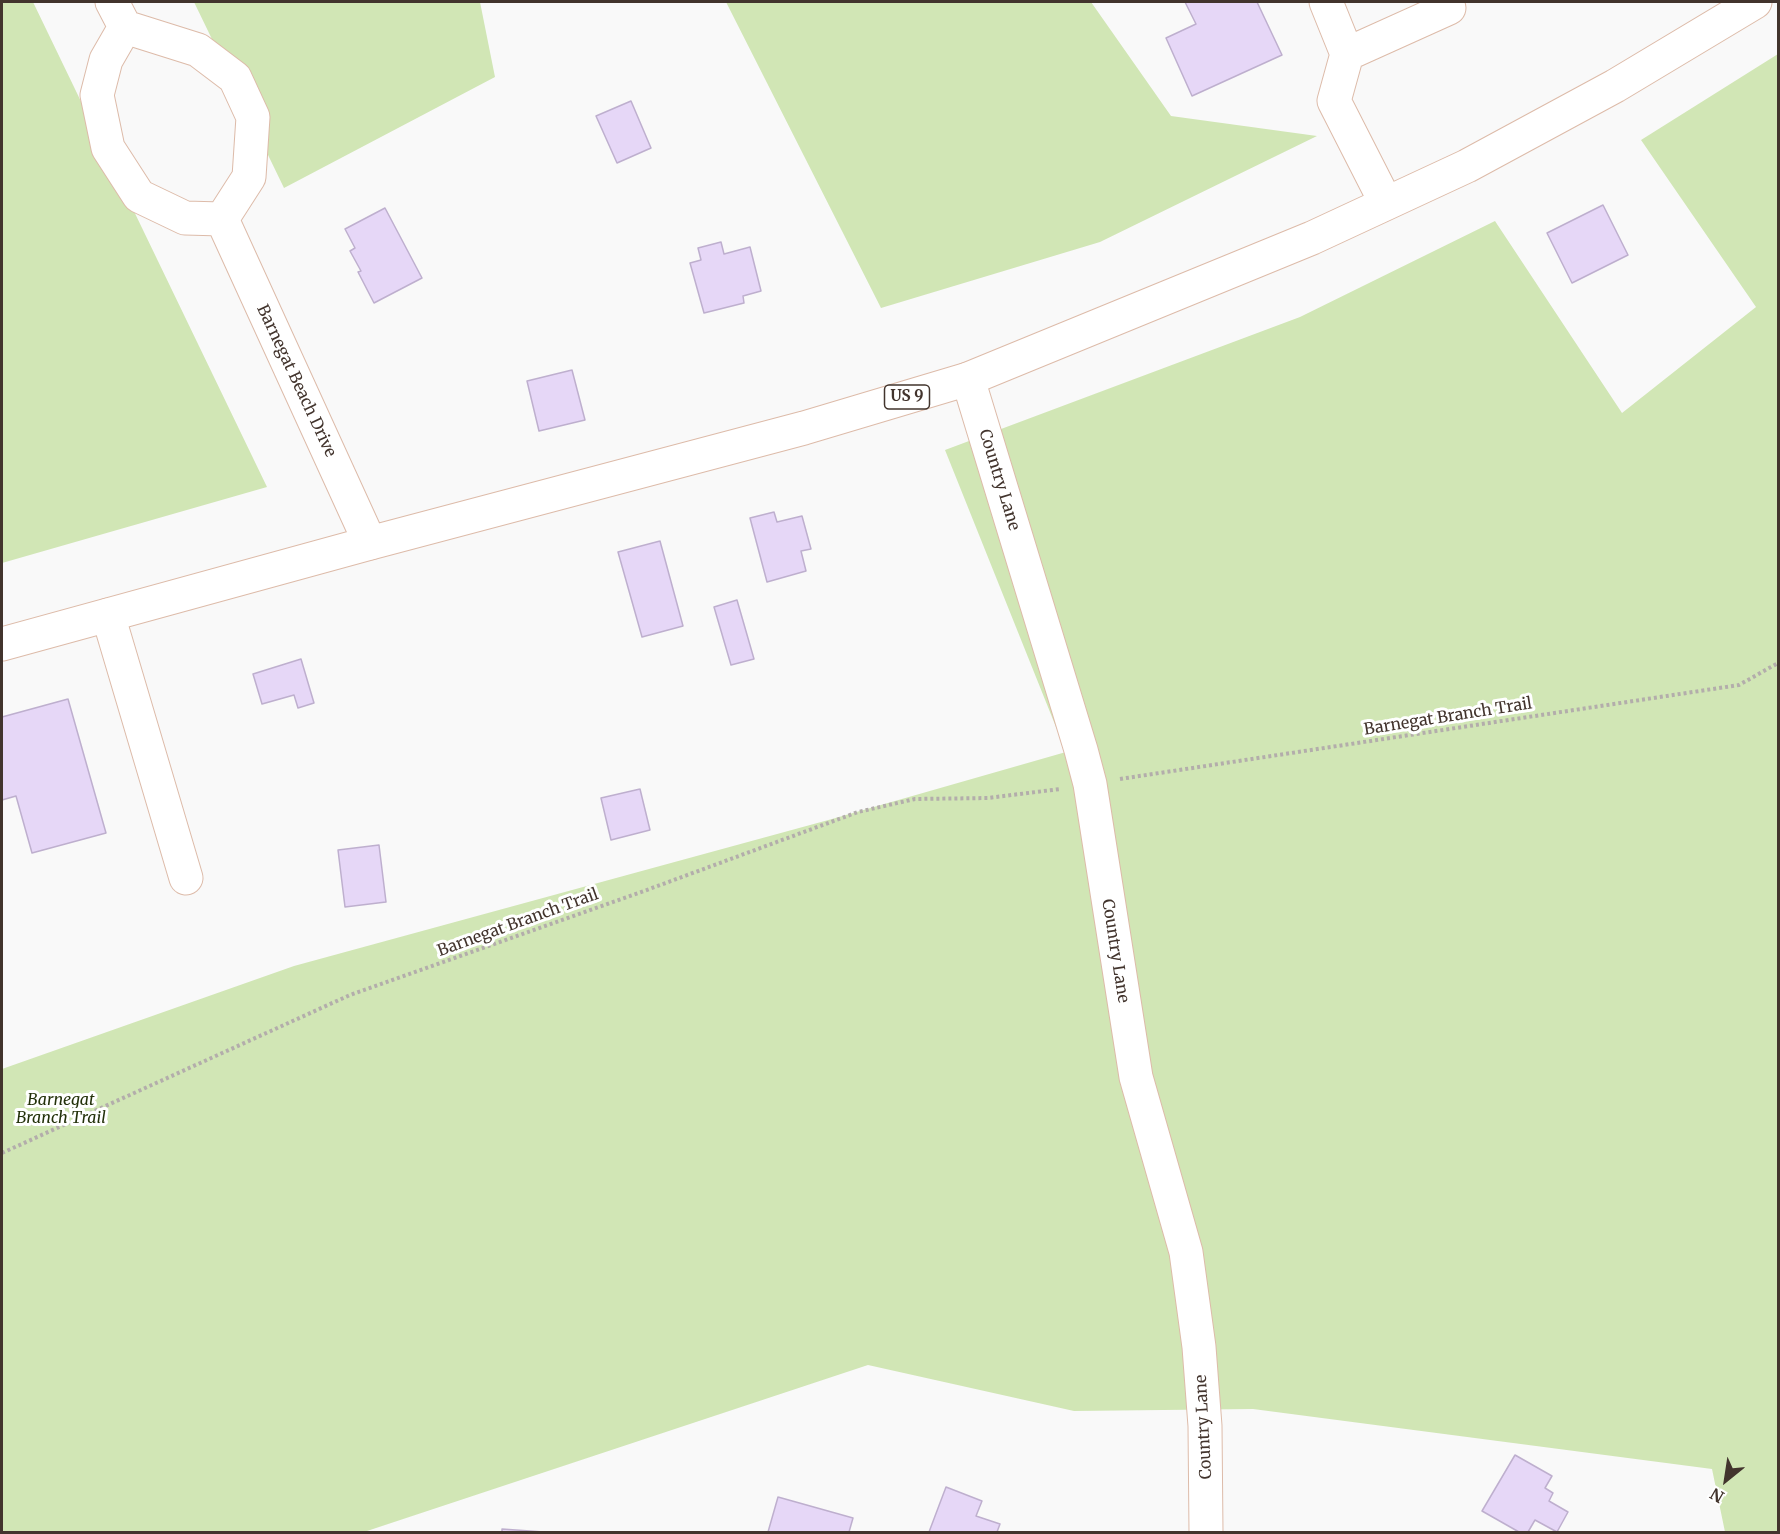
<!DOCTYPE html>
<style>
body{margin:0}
#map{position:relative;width:1780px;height:1534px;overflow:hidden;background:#f9f9f9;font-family:Merriweather,serif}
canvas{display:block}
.frame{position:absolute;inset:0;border:3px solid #42342d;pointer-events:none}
.north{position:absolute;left:1696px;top:1450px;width:60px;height:60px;-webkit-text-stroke:4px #fff;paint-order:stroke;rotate:210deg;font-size:16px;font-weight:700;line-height:24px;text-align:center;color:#42342d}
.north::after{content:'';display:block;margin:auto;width:21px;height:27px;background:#42342d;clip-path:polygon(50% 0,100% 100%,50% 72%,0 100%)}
</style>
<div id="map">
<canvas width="1780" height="1534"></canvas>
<div class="frame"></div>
<div class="north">N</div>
</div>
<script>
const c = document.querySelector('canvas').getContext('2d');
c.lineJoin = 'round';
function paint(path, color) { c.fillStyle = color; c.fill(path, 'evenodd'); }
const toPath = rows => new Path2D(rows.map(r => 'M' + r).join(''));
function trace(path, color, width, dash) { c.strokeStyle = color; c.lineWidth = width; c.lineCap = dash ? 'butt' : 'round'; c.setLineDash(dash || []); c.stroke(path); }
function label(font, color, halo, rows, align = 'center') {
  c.font = font + ' Merriweather,serif'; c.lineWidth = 6; c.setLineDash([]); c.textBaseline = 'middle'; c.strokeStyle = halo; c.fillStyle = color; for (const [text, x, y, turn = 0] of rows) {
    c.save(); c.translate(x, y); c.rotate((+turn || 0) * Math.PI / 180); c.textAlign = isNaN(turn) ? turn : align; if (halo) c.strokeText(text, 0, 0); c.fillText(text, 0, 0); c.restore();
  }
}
paint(toPath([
 [2,2,33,2,267,487,2,563],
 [194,2,480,2,495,77,284,188],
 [726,2,1091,2,1171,116,1317,136,1100,242,881,308],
 [1778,54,1778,1532,1725,1532,1712,1469,1253,1409,1074,1411,868,1365,364,1532,2,1532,2,1069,294,966,832,819,1066,752,945,450,1300,317,1495,221,1622,413,1756,307,1641,140]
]), '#d1e6b5');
const building = toPath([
 [1185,2,1257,2,1282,55,1192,96,1166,38,1196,24,1185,2],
 [631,101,651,148,617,163,596,116,631,101],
 [1603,205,1628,255,1572,283,1547,233,1603,205],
 [385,208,422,278,374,303,358,272,361,271,350,251,355,248,345,229,385,208],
 [721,242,724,254,750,247,761,291,743,296,744,303,704,313,690,263,701,260,698,248,721,242],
 [572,370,585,420,539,431,527,381,572,370],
 [774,512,777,522,802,516,811,549,801,551,806,571,767,582,750,518,774,512],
 [660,541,683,626,642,637,618,552,660,541],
 [737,600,754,659,731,665,714,607,737,600],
 [301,659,314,703,298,708,294,695,262,704,253,674,301,659],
 [68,699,106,833,32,853,16,796,2,800,2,717,68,699],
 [640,789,650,830,611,840,601,798,640,789],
 [379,845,386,902,345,907,338,850,379,845],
 [1515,1455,1552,1476,1545,1488,1553,1493,1549,1501,1568,1512,1557,1532,1535,1520,1528,1532,1519,1532,1482,1511,1515,1455],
 [946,1487,982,1501,976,1516,1000,1524,997,1532,929,1532,946,1487],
 [778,1497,853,1518,849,1532,768,1532,778,1497],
 [502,1529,544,1532,502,1532,502,1529]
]);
paint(building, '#e6d7f7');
trace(building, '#beafce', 1.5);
const minor = toPath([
 [112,2,125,27,198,50,235,78,253,117,249,177,222,219,185,218,139,196,108,148,97,95,106,60,125,27],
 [1326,2,1347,54,1334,101,1386,203],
 [1347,54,1449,8,1446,2],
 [222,219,370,543],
 [968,379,1081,750,1090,784,1136,1077,1186,1252,1199,1347,1205,1426,1206,1532],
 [108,615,186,878]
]);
const highway = toPath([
 [2,644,370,543,804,428,968,379,1312,238,1467,166,1615,86,1755,2]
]);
trace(minor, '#ddbba9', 35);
trace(highway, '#ddbba9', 35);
trace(toPath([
 [1120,779,1739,685,1778,663],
 [2,1153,350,995,644,891,858,812,915,799,988,798,1060,789]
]), '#b3adab', 4, [3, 3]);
trace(minor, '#fff', 33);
trace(highway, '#fff', 33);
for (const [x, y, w] of [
 [907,397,45]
]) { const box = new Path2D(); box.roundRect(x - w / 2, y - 12, w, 24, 4.5); c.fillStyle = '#fff'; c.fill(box); trace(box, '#42342d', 1.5); }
label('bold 15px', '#42342d', null, [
 ["US 9",907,397]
]);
label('16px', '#42342d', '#fff', [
 ["Barnegat Beach Drive",296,381,65],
 ["Country Lane",999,480,73],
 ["Barnegat Branch Trail",1448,717,-9],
 ["Barnegat Branch Trail",518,923,-20],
 ["Country Lane",1115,951,81],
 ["Country Lane",1204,1427,-93]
]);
label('italic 16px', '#23310a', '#fff', [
 ["Barnegat",61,1100],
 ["Branch Trail",61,1118]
]);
</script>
